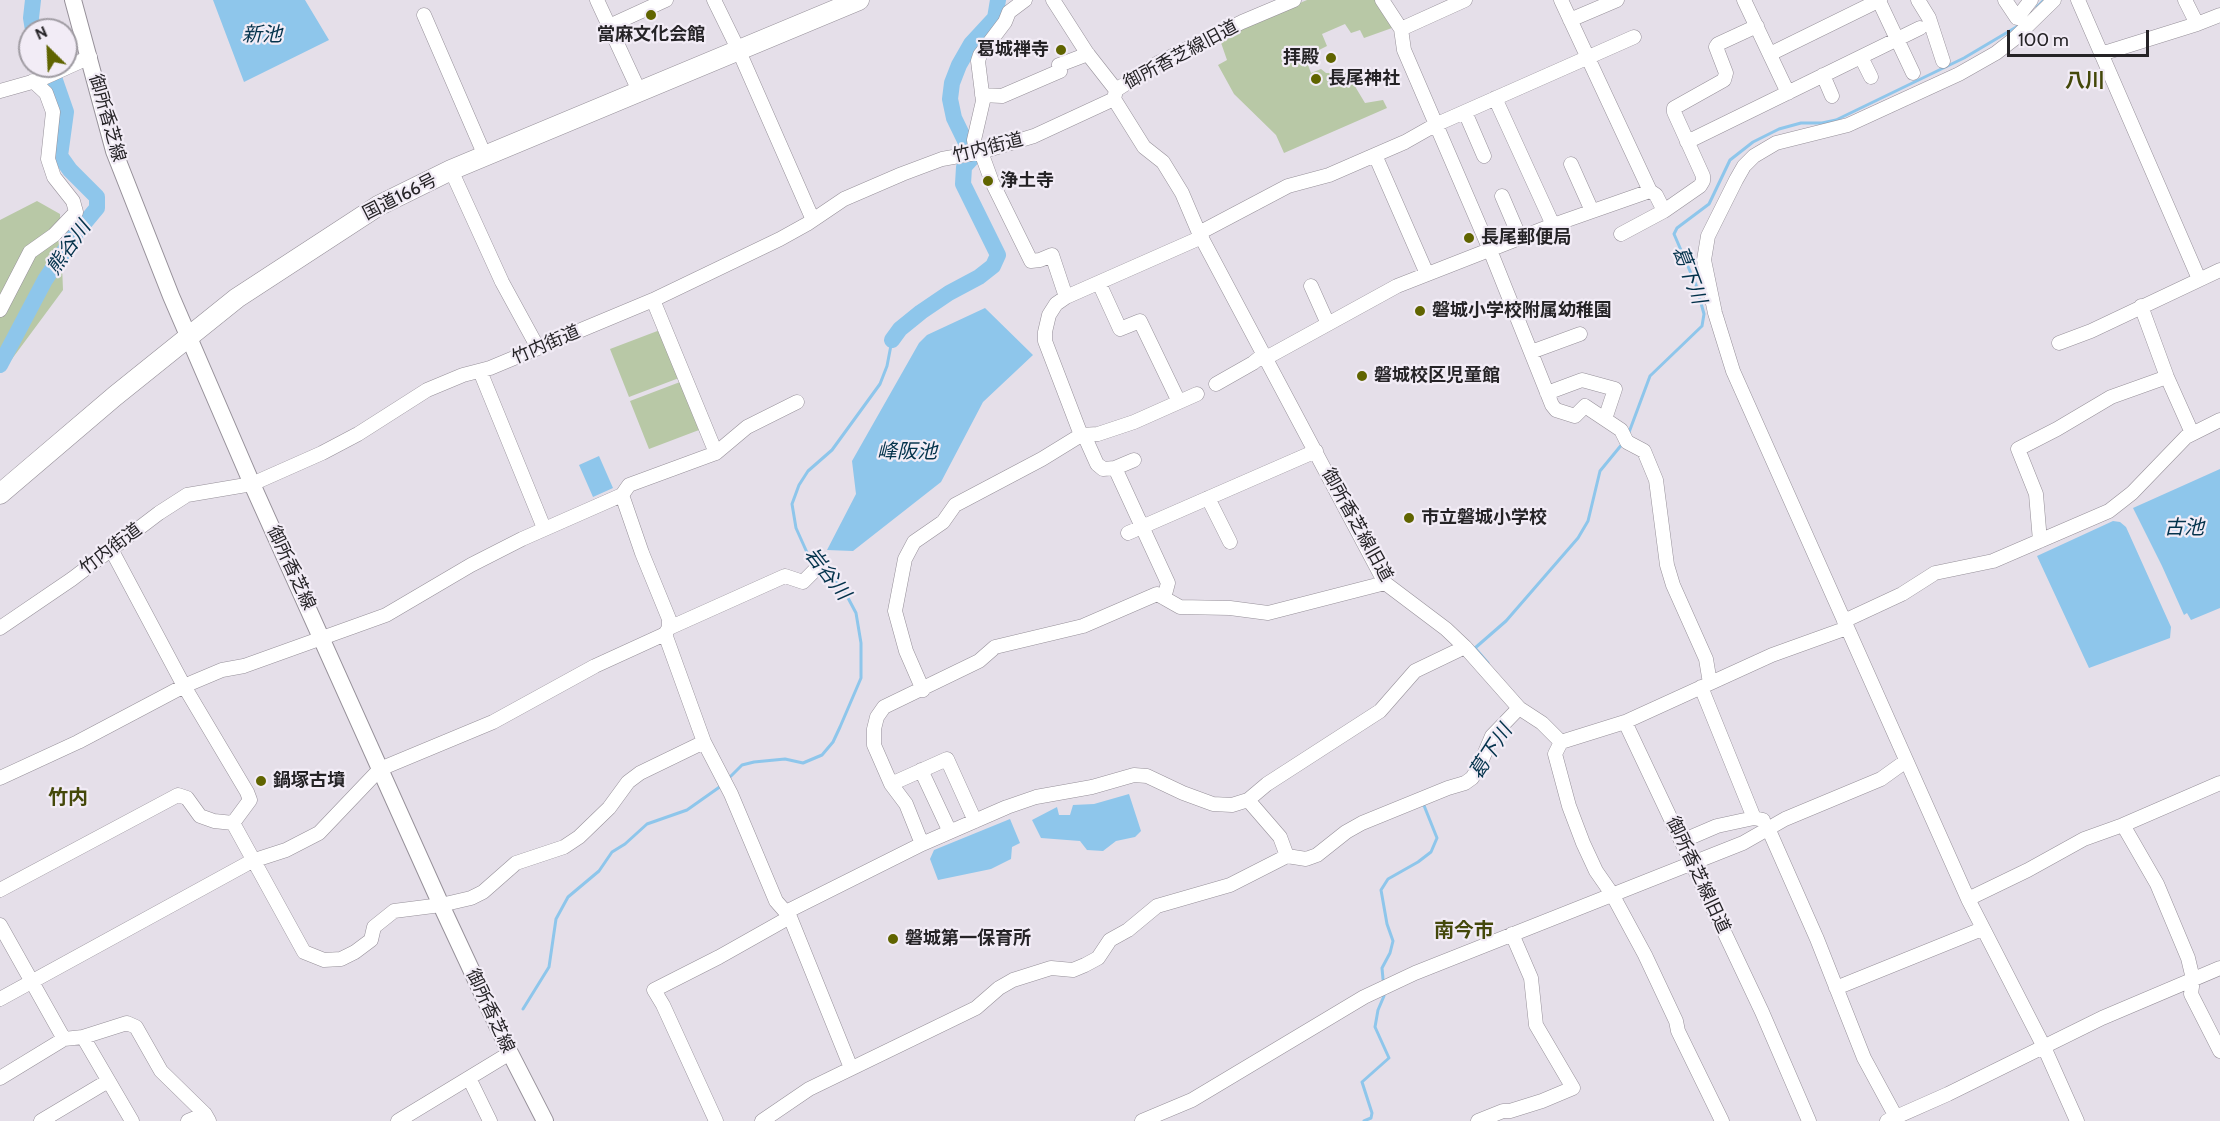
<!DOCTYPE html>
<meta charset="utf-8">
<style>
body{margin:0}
#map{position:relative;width:2220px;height:1121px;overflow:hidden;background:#e5dfe9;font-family:Cabin,sans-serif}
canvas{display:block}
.north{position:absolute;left:18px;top:18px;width:60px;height:60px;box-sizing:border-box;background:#f2ecf6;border:2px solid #a09ca3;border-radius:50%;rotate:336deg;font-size:16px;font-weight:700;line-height:24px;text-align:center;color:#252326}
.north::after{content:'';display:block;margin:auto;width:21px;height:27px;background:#606400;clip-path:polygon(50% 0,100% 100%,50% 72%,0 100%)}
.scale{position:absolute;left:2007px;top:30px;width:142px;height:27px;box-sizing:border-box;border:3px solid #252326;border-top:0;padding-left:8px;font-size:18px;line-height:21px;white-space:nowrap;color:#252326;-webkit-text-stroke:4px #f2ecf6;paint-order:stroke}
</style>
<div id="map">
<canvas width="2220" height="1121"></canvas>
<div class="north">N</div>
<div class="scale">100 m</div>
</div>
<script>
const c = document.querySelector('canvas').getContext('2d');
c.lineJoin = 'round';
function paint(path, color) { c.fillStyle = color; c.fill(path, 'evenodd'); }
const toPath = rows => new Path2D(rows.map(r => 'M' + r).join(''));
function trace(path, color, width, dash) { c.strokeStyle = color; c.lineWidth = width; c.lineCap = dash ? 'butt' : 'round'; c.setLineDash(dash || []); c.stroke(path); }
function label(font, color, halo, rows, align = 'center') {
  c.font = font + ' Cabin,"Noto Sans JP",sans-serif'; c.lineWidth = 4.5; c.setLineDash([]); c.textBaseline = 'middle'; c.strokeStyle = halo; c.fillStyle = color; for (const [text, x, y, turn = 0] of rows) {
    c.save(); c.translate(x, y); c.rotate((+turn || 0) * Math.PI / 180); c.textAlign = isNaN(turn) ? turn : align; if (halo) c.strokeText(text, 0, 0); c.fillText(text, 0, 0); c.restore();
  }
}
paint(toPath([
 [1307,0,1377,0,1392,28,1364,38,1360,30,1351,33,1345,24,1322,34,1327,46,1305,57,1311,73,1321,69,1326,73,1347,73,1365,103,1383,100,1387,108,1284,153,1276,135,1234,94,1218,65,1227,60,1219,37],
 [37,201,60,214,63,290,6,367,0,366,0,220],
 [660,330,679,378,629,397,610,349],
 [680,382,699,430,649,449,630,401]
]), '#b8c8a6');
paint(toPath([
 [213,0,305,0,329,40,244,82],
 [985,308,1033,355,983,402,941,482,853,551,827,550,856,494,852,461,919,343,927,335],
 [599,456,613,488,593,497,579,465],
 [2220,469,2220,608,2191,620,2187,613,2184,615,2162,566,2133,508],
 [2113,521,2120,522,2126,527,2171,627,2170,638,2089,668,2037,556],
 [1129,794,1141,831,1135,837,1116,841,1103,851,1087,850,1080,841,1041,838,1032,820,1057,807,1059,815,1070,815,1073,805,1094,804],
 [1010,819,1020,843,1012,847,1011,859,991,869,938,880,930,859,934,850]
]), '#8ec6eb');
trace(toPath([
 [2037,7,2044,0],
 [1628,435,1650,376,1702,326,1704,314,1696,285,1674,234,1677,228,1709,204,1730,160,1753,142,1779,129,1801,123,1822,123,1836,120,1964,58,2018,26],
 [816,565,809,557,796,528,792,504,799,485,808,471,832,450,880,384,887,366,892,340],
 [1488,663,1475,648,1506,621,1578,538,1588,521,1600,471,1623,443],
 [728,779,742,765,754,762,785,759,803,763,822,755,833,742,840,727,861,678,861,643,856,613,847,596,841,586,821,570],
 [1383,979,1382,968,1390,953,1393,941,1387,924,1381,890,1388,879,1418,862,1431,852,1437,838,1423,803],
 [523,1009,549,967,556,919,568,897,599,871,612,852,625,844,647,824,687,810,721,786],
 [1364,1121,1371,1118,1372,1113,1362,1082,1389,1058,1375,1027,1378,1010,1384,996]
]), '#8ec6eb', 3);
trace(toPath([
 [33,30,31,18,33,0],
 [892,340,900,329,921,312,949,293,979,277,993,266,998,255,963,184,964,167,973,157,954,118,950,99,952,83,959,65,971,44,995,18,998,0],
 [0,365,45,280,77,232,97,208,97,197,70,170,60,156,66,112,50,66]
]), '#8ec6eb', 16);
const minor = toPath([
 [597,0,640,93],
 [714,0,738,49,813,220],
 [1053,0,1087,53,1116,90],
 [1294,0,1242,22,1158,63,1116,90,1114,99,1144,147,1163,162,1182,193,1199,233,1385,583,1446,629,1465,647,1519,708,1542,723,1561,742,1625,722,1772,655,1847,628],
 [1382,0,1401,29,1465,0],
 [1561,0,1650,191,1656,195,1664,211,1700,186,1703,181,1703,176,1674,112,1674,108,1724,80,1726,73,1716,47,1718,44,1757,26],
 [1744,0,1788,93],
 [1918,0,1929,18,1943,61],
 [2005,0,2017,18,2031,0],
 [2054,0,2014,39,1996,53,1959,74,1848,125,1776,143,1754,156,1744,166,1736,180,1708,236,1704,260,1715,313,1733,371,1968,899,2044,1047,2077,1121],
 [2078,0,2199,279],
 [2185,0,2197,24],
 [1879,1,1913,73],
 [424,15,485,156],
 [1570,20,1617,0],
 [609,26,666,0],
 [1401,29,1404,50,1490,250,1552,405,1556,410,1575,416,1585,406,1621,430,1627,442,1644,451,1656,480,1667,565,1673,585,1706,659,1710,683],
 [1770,54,1880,0],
 [2101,54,2197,24,2220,15],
 [1861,57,1871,77],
 [1823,75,1832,96],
 [0,91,39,80,90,57],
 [982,95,1002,96,1060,71,1059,65,1088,54],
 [1495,98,1553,225],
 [1465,112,1484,156],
 [1687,142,1920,28],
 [981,152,992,182,1031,261,1040,260,1052,255,1066,297],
 [976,153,974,140,983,101,978,61,980,55,1005,22,1009,12,1025,0],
 [1375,155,1427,274],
 [1571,164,1592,211],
 [451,170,502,282,538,348],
 [1502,196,1520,238],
 [1199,233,1288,186,1329,175,1375,155,1405,142,1435,125,1634,37],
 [1621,234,1664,211],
 [1099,283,1120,329,1140,321,1179,402],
 [1311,286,1328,324],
 [653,300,716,453],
 [2141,306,2167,377,2192,433],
 [0,310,30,252,54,235,76,212,73,201,54,177,48,159,53,112,46,93,33,81],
 [2059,343,2091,331,2220,270],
 [1531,352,1580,334],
 [1266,358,1397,286,1553,225,1650,191],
 [480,371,544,528],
 [1216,384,1253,363,1264,354],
 [1547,393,1582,380,1615,389,1605,419],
 [1081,435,1098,434,1134,422,1197,394],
 [1084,435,1097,464,1103,469,1115,468,1134,460],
 [1115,468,1168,583,1164,598],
 [622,495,642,553,669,619,669,628,665,634,704,742,731,794,776,901,790,917,851,1068],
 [1208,498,1230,542],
 [1128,533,1316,451],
 [2040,541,2036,494,2018,449,2057,429,2111,397,2167,377],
 [111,549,184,686,247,792,250,800,233,823],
 [1844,621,1902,594,1935,573,1993,561,2109,511,2132,493,2186,437,2220,420],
 [0,628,72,579,159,513,187,495,252,484,322,453,358,434,427,390,463,375,490,368,653,300,780,239,807,224,844,199,902,174,942,159,981,152,1034,136,1114,99],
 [669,628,785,576,803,582,815,570],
 [1701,687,1754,818],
 [923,690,906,651,895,611,905,559,914,542,943,522,955,505,1042,459,1081,435,1045,341,1045,332,1049,315,1056,304,1066,297,1202,237],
 [1625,722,1762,1012,1809,1121],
 [1561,742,1555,754,1569,806,1583,843,1596,871,1612,894,1645,955,1676,1021,1678,1031,1722,1121],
 [921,770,950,832],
 [0,778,78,742,184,686,222,670,244,666,386,615,471,565,522,539,622,495,629,485,716,453,747,427,797,402],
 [891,784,947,759,975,821],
 [1248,800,1280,837,1287,856],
 [2123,825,2157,884,2188,958,2193,979,2191,994,2220,1051],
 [1768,828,1817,939,1864,1058,1896,1117],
 [1682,841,1717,826,1754,818,1763,820],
 [922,844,906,804,891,784,874,745,874,729,877,717,884,707,979,661,995,647,1083,626,1157,594,1180,607,1230,608,1268,613,1385,583],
 [0,890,178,795,187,798,200,816,214,821,233,823,304,952,324,960,341,959,355,952,371,940,374,927,394,911,441,905,471,898,483,892,516,863,564,847,579,837,609,808,628,782,640,773,704,742],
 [1968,899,2028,870,2084,839,2123,825,2220,783],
 [786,912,922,844,1007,807,1036,797,1092,787,1134,775,1147,776,1183,793,1213,804,1232,805,1248,800,1267,784,1380,711,1415,671,1465,647],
 [0,925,64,1039],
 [1836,988,1982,929],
 [0,999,252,861,286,850,319,833,380,769,493,722,595,666,665,634],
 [83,1037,132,1121],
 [0,1078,64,1039,83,1037,127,1023,136,1027,161,1071,205,1114,209,1121],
 [469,1078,490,1121],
 [41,1121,108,1081],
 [188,1121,205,1114],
 [398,1121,510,1053],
 [716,1121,663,1005,654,990,719,957,790,917],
 [762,1121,809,1089,976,1008,999,988,1013,980,1051,968,1073,970,1085,965,1098,958,1110,940,1128,930,1157,906,1230,885,1287,856,1306,859,1317,855,1346,832,1362,823,1448,788,1465,783,1472,778,1479,767,1492,736,1519,708],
 [1142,1121,1192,1100,1364,997,1415,973,1743,843,1785,819,1881,779,1906,761],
 [1478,1121,1503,1111,1510,1111,1542,1101,1573,1088,1536,1025,1531,978,1512,934],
 [1887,1121,1948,1094,2102,1018,2220,968]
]);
const major = toPath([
 [73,0,114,151,171,296,252,484,441,905,510,1053,545,1121]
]);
const highway = toPath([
 [0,494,115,396,237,298,378,206,451,170,859,0]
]);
trace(minor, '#969099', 15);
trace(major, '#969099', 18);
trace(highway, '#969099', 21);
trace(minor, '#fff', 14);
trace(major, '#fff', 16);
trace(highway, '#fff', 20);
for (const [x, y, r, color] of [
 [651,15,6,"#606400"],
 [1061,50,6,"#606400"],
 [1331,58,6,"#606400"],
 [1316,79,6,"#606400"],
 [988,181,6,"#606400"],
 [1469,238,6,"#606400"],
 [1420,311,6,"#606400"],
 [1362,376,6,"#606400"],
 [1409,518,6,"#606400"],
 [261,781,6,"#606400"],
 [893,939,6,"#606400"]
]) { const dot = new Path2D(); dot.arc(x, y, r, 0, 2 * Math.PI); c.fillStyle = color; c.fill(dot); trace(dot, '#f2ecf6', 2); }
label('bold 18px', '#252326', '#f2ecf6', [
 ["當麻文化会館",651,35,"center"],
 ["葛城禅寺",1049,50,"right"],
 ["拝殿",1319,58,"right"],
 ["長尾神社",1328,79],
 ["浄土寺",1000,181],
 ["長尾郵便局",1481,238],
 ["磐城小学校附属幼稚園",1432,311],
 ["磐城校区児童館",1374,376],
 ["市立磐城小学校",1421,518],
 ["鍋塚古墳",273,781],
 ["磐城第一保育所",905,939]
], 'left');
label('18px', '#252326', '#f2ecf6', [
 ["御所香芝線旧道",1181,55,-28],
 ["御所香芝線",107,118,74],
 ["竹内街道",988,148,-14],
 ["国道166号",400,197,-27],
 ["竹内街道",546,345,-23],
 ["御所香芝線旧道",1357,525,61],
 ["竹内街道",111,549,-37],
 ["御所香芝線",291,568,65],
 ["御所香芝線旧道",1698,875,65],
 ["御所香芝線",490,1011,65]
]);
label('italic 20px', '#03324b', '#f2ecf6', [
 ["新池",262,35],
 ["熊谷川",69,248,-55],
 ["葛下川",1689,275,69],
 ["峰阪池",907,452],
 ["古池",2184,528],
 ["岩谷川",827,574,52],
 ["葛下川",1491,752,-57]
]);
label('bold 20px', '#44480a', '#f2ecf6', [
 ["八川",2085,81],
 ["竹内",68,798],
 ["南今市",1464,931]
]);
</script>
